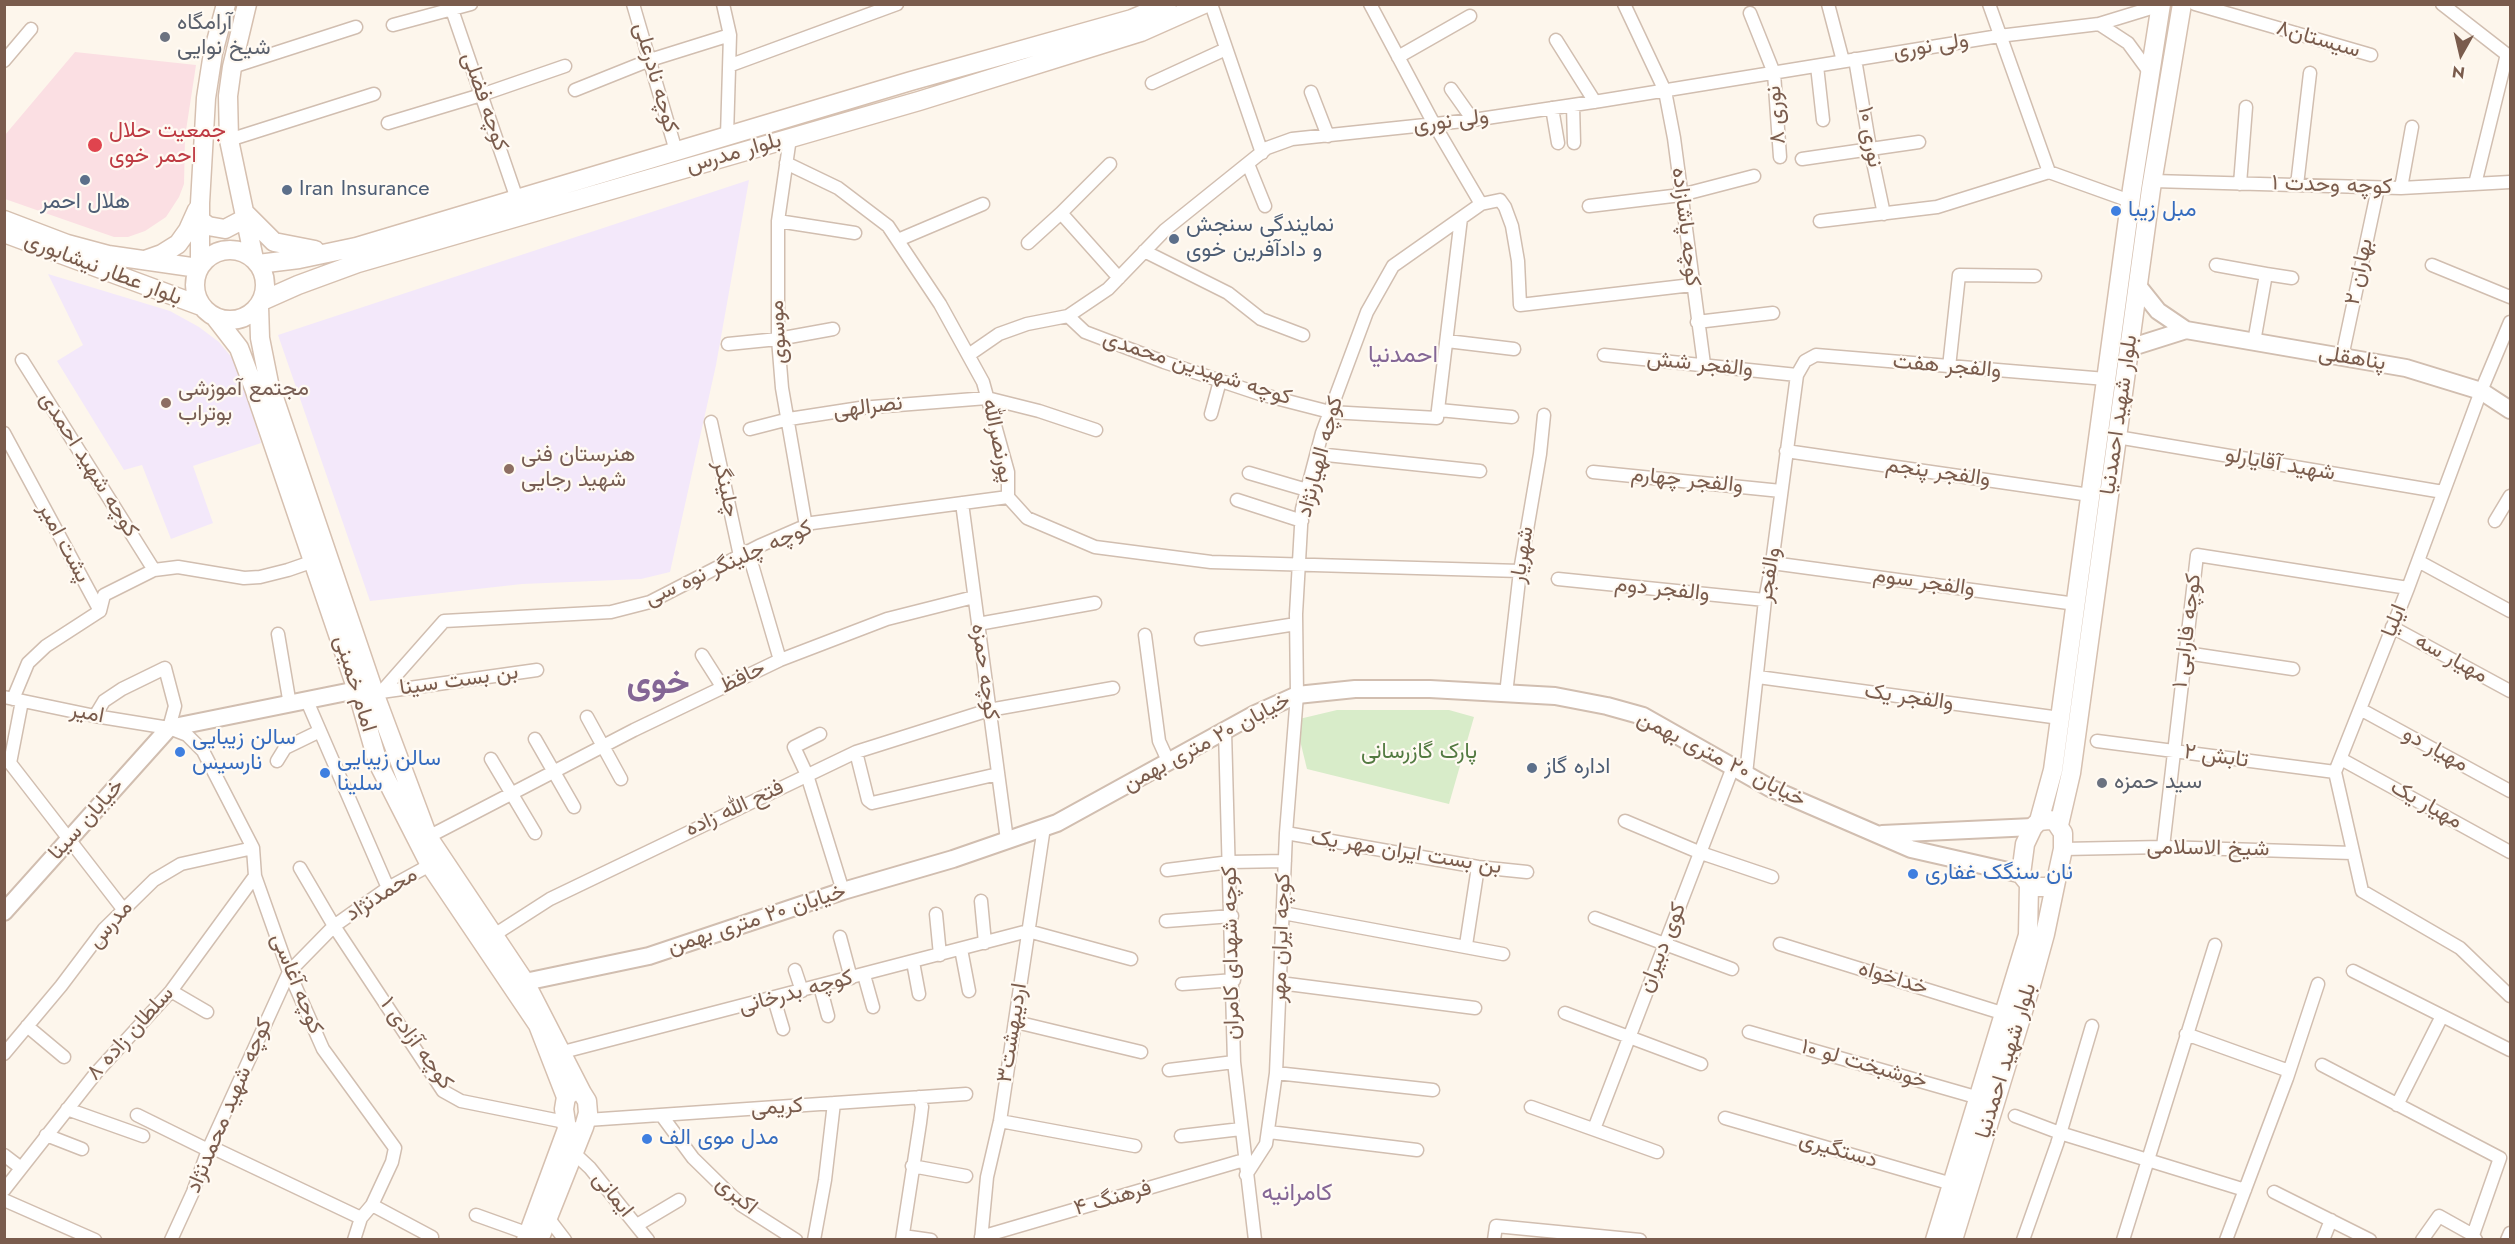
<!DOCTYPE html>
<meta charset="utf-8">
<style>
body{margin:0}
#map{position:relative;width:2515px;height:1244px;overflow:hidden;background:#fdf6ec;font-family:Jost,sans-serif}
canvas{display:block}
.frame{position:absolute;inset:0;border:6px solid #7a5c4d;pointer-events:none}
.north{position:absolute;left:2431px;top:24px;width:60px;height:60px;-webkit-text-stroke:4px #fffaf3;paint-order:stroke;rotate:188deg;font-size:16px;font-weight:700;line-height:24px;text-align:center;color:#7a5c4d}
.north::after{content:'';display:block;margin:auto;width:21px;height:27px;background:#7a5c4d;clip-path:polygon(50% 0,100% 100%,50% 72%,0 100%)}
</style>
<div id="map">
<canvas width="2515" height="1244"></canvas>
<div class="frame"></div>
<div class="north">N</div>
</div>
<script>
const c = document.querySelector('canvas').getContext('2d');
c.lineJoin = 'round';
function paint(path, color) { c.fillStyle = color; c.fill(path, 'evenodd'); }
const toPath = rows => new Path2D(rows.map(r => 'M' + r).join(''));
function trace(path, color, width, dash) { c.strokeStyle = color; c.lineWidth = width; c.lineCap = dash ? 'butt' : 'round'; c.setLineDash(dash || []); c.stroke(path); }
function label(font, color, halo, rows, align = 'center') {
  c.font = font + ' Jost,Vazirmatn,sans-serif'; c.lineWidth = 4.5; c.setLineDash([]); c.textBaseline = 'middle'; c.strokeStyle = halo; c.fillStyle = color; for (const [text, x, y, turn = 0] of rows) {
    c.save(); c.translate(x, y); c.rotate((+turn || 0) * Math.PI / 180); c.textAlign = isNaN(turn) ? turn : align; if (halo) c.strokeText(text, 0, 0); c.fillText(text, 0, 0); c.restore();
  }
}
paint(toPath([
 [749,180,716,365,670,572,641,579,522,584,370,601,278,335],
 [48,274,170,311,199,327,219,342,237,364,261,443,193,466,213,523,171,539,142,465,124,470,57,361,83,345]
]), '#f3e8fa');
paint(toPath([
 [75,52,196,65,185,137,184,184,179,197,166,217,145,231,128,237,114,237,5,199,5,135]
]), '#fbdfe3');
paint(toPath([
 [1337,710,1449,710,1474,717,1449,804,1307,769,1295,720]
]), '#d8ecc9');
const minor = toPath([
 [450,4,517,199],
 [633,4,676,151],
 [723,4,730,35,727,136],
 [1211,4,1262,153],
 [1624,4,1665,91,1674,138,1704,364],
 [1828,4,1843,61],
 [1989,4,2049,172,2130,201],
 [2195,4,2371,55],
 [2442,4,2510,57],
 [1750,13,1774,73,1780,157],
 [2099,24,2128,43,2150,73],
 [393,25,471,4],
 [1556,40,1595,102],
 [1398,57,1470,16],
 [1855,59,1870,148,1884,214],
 [4,61,31,29],
 [731,65,897,4],
 [1817,66,1823,120],
 [232,67,356,27],
 [1152,83,1226,49],
 [1451,89,1473,120],
 [575,90,650,60,730,35],
 [1311,92,1328,136],
 [1573,105,1574,143],
 [1552,108,1558,143],
 [388,123,481,95,565,66],
 [790,138,778,221,778,339,782,388,806,526],
 [229,140,374,94],
 [1802,159,1919,142],
 [786,163,838,188,888,226,940,304,983,382,1008,472,1008,497,1027,518,1095,547,1211,562,1520,571],
 [1110,164,1061,213,1119,278],
 [1248,164,1265,206],
 [2153,181,2401,188,2510,182],
 [2240,184,2246,107],
 [2475,184,2507,54],
 [2297,185,2310,73],
 [2401,188,2412,127],
 [1481,204,1500,200,1505,207,1512,226,1518,261,1520,305,1692,285],
 [1589,206,1681,195,1754,176],
 [778,221,855,233],
 [1820,221,1937,207,2049,172],
 [898,240,983,204],
 [1028,243,1061,213],
 [1144,251,1228,293,1261,319,1303,335],
 [2216,265,2266,274,2254,342],
 [2432,265,2510,297],
 [2266,274,2292,278],
 [1068,316,1085,332,1164,362,1260,394,1330,412,1437,418,1461,218],
 [1697,322,1773,313],
 [2510,322,2481,391,2408,588,2335,772,2362,891,2460,948,2510,996],
 [1447,341,1514,349],
 [728,344,778,339,833,329],
 [970,354,999,334,1027,324,1068,316,1108,289,1165,230,1267,148,1292,139,1473,120,1600,101,1999,36,2099,24,2161,5],
 [1604,355,1797,375],
 [2342,357,2378,188],
 [22,360,154,570],
 [1949,367,1959,275,2035,276],
 [1439,410,1512,417],
 [1211,414,1220,381],
 [711,422,740,556],
 [750,429,789,419,860,408,987,398,1039,411,1096,430],
 [4,433,100,611],
 [2117,437,2443,492],
 [1786,451,2090,495],
 [1317,454,1480,471],
 [1593,472,1781,491],
 [1249,473,1307,490],
 [1237,500,1302,521],
 [962,503,1007,840],
 [2495,521,2510,496],
 [748,551,780,660],
 [2418,561,2510,611],
 [1772,563,2076,604],
 [1558,579,1765,600],
 [100,611,104,595,154,570,178,567,244,578,260,577,288,570,314,561],
 [978,624,1095,603],
 [2392,627,2510,691],
 [278,634,290,705],
 [1145,635,1159,741,1169,763],
 [1201,639,1296,624],
 [2186,653,2293,669],
 [702,655,723,688],
 [1758,677,2060,718],
 [381,692,537,670],
 [1506,694,1520,571,1540,454,1544,415],
 [4,697,95,716,169,728,187,735,203,751,253,848,255,876,289,972,323,1049,395,1148,392,1162,372,1205,361,1218,354,1240],
 [376,698,444,621,611,612,650,602,759,546,812,523,1008,497],
 [13,699,28,663,46,646,100,611],
 [307,701,388,888],
 [2360,709,2510,791],
 [95,716,104,701,122,689,165,668,175,706,169,728],
 [587,717,621,779],
 [1225,731,1234,1062,1255,1240],
 [820,734,794,747,807,775,843,891],
 [535,739,574,807],
 [2097,741,2335,772],
 [856,752,868,800,872,803,998,774],
 [491,759,535,833],
 [2341,759,2510,852],
 [277,761,285,748,320,731],
 [10,763,123,909],
 [10,763,22,701],
 [1746,774,1765,600,1772,563,1797,375,1805,361,1816,355,2106,379],
 [1625,821,1701,853,1772,877],
 [1286,833,1478,867,1527,872],
 [428,837,634,730,780,660,887,619,974,597],
 [2163,847,2197,555,2408,588],
 [2063,849,2163,847,2352,853],
 [300,868,334,926,443,1091,461,1101,565,1122],
 [1167,870,1230,862,1285,861],
 [981,901,985,943],
 [1283,913,1503,954],
 [936,914,940,955],
 [1595,918,1732,969],
 [1166,921,1232,916],
 [494,935,550,899,856,752,989,710,1113,688],
 [840,937,851,978],
 [1780,944,2005,1014],
 [1466,945,1478,867],
 [961,949,969,991],
 [913,962,919,994],
 [795,970,802,991],
 [2353,971,2510,1050],
 [864,975,873,1007],
 [1280,983,1475,1008],
 [1182,984,1234,980],
 [820,986,828,1016],
 [171,991,207,1012],
 [774,999,783,1029],
 [1565,1013,1701,1064],
 [1016,1022,1141,1052],
 [27,1026,64,1057],
 [1749,1032,1979,1098],
 [2186,1034,2289,1071],
 [563,1052,1028,931,1131,959],
 [4,1054,61,986,104,929,154,880,181,864,253,848],
 [2322,1065,2500,1158,2473,1235,2476,1240],
 [1169,1070,1234,1062],
 [1276,1073,1433,1090],
 [2397,1105,2442,1016],
 [1531,1107,1657,1152],
 [67,1109,143,1136],
 [137,1115,208,1150],
 [662,1116,693,1158,741,1205,796,1240],
 [2015,1116,2060,1133,2245,1190],
 [1725,1118,1952,1184],
 [587,1120,966,1094],
 [1000,1121,1135,1146],
 [1594,1129,1733,767],
 [1269,1132,1417,1150],
 [46,1135,82,1149],
 [1181,1136,1241,1129],
 [209,1146,361,1218],
 [574,1153,590,1168,648,1240],
 [4,1155,21,1168],
 [912,1166,966,1176],
 [1246,1175,1266,1144,1276,1073,1286,833,1297,695,1296,614,1302,509,1322,433,1367,312,1393,266,1481,204,1434,124,1370,4],
 [4,1190,96,1073,171,991,255,876],
 [2274,1192,2370,1240],
 [4,1200,95,1240],
 [372,1205,432,1237],
 [476,1215,529,1234],
 [549,1219,565,1240],
 [637,1225,679,1200],
 [903,1236,931,1240],
 [981,1237,1244,1160],
 [171,1240,193,1192,208,1150,289,972,334,926,388,888,430,865],
 [814,1240,825,1180,834,1103],
 [902,1240,920,1123,922,1107,919,1097],
 [981,1240,987,1177,1000,1121,1044,827],
 [1494,1240,1496,1226,1640,1240],
 [2023,1240,2057,1144,2092,1026],
 [2123,1240,2215,945],
 [2226,1240,2287,1078,2318,984],
 [2323,1240,2331,1220],
 [2422,1240,2439,1216,2473,1235],
 [2507,1240,2510,1233]
]);
const tertiary = toPath([
 [2138,286,2158,311,2186,330,2406,368,2481,391,2510,410],
 [2129,348,2186,330],
 [1882,834,2033,827],
 [4,912,169,728,357,690],
 [525,982,649,956,843,891,953,859,1057,823,1255,714,1297,695,1355,689,1430,689,1555,696,1607,706,1643,716,1770,788,1911,849,2021,874]
]);
const secondary = toPath([
 [247,4,232,67,228,96,229,140,254,259],
 [245,213,274,242,315,250],
 [4,220,67,244,108,255,198,268],
 [200,220,208,226,225,229,246,218],
 [4,233,201,306],
 '195 285a35 35 0 1 1 70 0a35 35 0 1 1-70 0Z',
 [145,260,162,254,178,244,188,230,197,210],
 [258,264,299,259,356,247,911,81,1132,19,1167,4],
 [200,265,200,203,206,98,213,53,226,4],
 [262,301,298,285,358,263,919,101,1141,32,1204,4],
 [259,306,260,338,269,383,376,698,428,837,525,982,582,1093],
 [215,317,239,348,254,388,357,690,378,763,430,865,538,1025,566,1097],
 [2049,820,2055,821,2063,833,2063,849,2056,881,2048,887,2036,887,2029,884,2021,874,2025,844,2033,827,2039,821,2049,820],
 [2039,821,2053,770,2132,189,2161,4],
 [2059,825,2071,773,2151,189,2182,4],
 [575,1090,582,1093,587,1101,588,1113,584,1127,575,1134,567,1129,564,1109,566,1097,575,1090],
 [526,1240,567,1129],
 [539,1240,584,1127],
 [1935,1240,2028,935,2029,884],
 [1953,1240,2031,985,2045,934,2056,881]
]);
trace(minor, '#d1beb0', 15);
trace(tertiary, '#d1beb0', 20);
trace(secondary, '#d6c0b0', 21);
trace(minor, '#fff', 12);
trace(tertiary, '#fff', 16);
trace(secondary, '#fff', 18);
for (const [x, y, r, color] of [
 [165,37,6,"#6b7280"],
 [95,145,8,"#e0444e"],
 [85,180,6,"#5c6f8a"],
 [287,190,6,"#5c6f8a"],
 [2116,211,6,"#3f7fe0"],
 [1174,239,6,"#5c6f8a"],
 [166,403,6,"#8d6e63"],
 [509,469,6,"#8d6e63"],
 [180,752,6,"#3f7fe0"],
 [1532,768,6,"#5c6f8a"],
 [325,773,6,"#3f7fe0"],
 [2102,783,6,"#6b7280"],
 [1913,874,6,"#3f7fe0"],
 [647,1139,6,"#3f7fe0"]
]) { const dot = new Path2D(); dot.arc(x, y, r, 0, 2 * Math.PI); c.fillStyle = color; c.fill(dot); trace(dot, '#fffaf3', 2); }
label('22px', '#5b616d', '#fffaf3', [
 ["آرامگاه",177,24],
 ["شیخ نوایی",177,49],
 ["سید حمزه",2114,783]
], 'left');
label('22px', '#7a5c4d', '#fffaf3', [
 ["سیستان۸",2318,40,16],
 ["ولی نوری",1931,47,-9],
 ["کوچه نادرعلی",655,78,74],
 ["کوچه فضلی",484,102,71],
 ["نوری ۸",1777,115,-95],
 ["ولی نوری",1451,122,-7],
 ["نوری ۱۰",1869,137,80],
 ["بلوار مدرس",734,154,-16],
 ["کوچه وحدت ۱",2332,186,2],
 ["کوچه پاشازاده",1685,227,83],
 ["بلوار عطار نیشابوری",103,270,21],
 ["بهاران ۲",2360,272,-78],
 ["موسوی",779,332,-93],
 ["پناهقلی",2352,359,9],
 ["والفجر شش",1700,365,6],
 ["والفجر هفت",1947,367,5],
 ["کوچه شهیدین محمدی",1197,369,18],
 ["نصرالهی",868,408,-7],
 ["بلوار شهید احمدنیا",2120,415,-82],
 ["پورنصرالله",997,441,78],
 ["کوچه الهیارنژاد",1321,457,-75],
 ["کوچه شهید احمدی",88,465,58],
 ["شهید آقایارلو",2280,465,10],
 ["والفجر پنجم",1938,473,8],
 ["والفجر چهارم",1687,481,6],
 ["چلینگر",725,489,78],
 ["پشت امیر",63,543,62],
 ["شهریار",1523,555,-81],
 ["کوچه چلینگر نوه سی",729,564,-24],
 ["والفجر",1770,575,-81],
 ["والفجر سوم",1924,583,8],
 ["والفجر دوم",1662,590,6],
 ["ایلیا",2395,621,-68],
 ["۱ کوچه فارابی",2188,631,-83],
 ["مهیار سه",2451,659,29],
 ["کوچه حمزه",984,672,82],
 ["حافظ",743,678,-26],
 ["بن بست سینا",459,681,-8],
 ["امام خمینی",354,684,73],
 ["والفجر یک",1909,698,8],
 ["امیر",87,714,11],
 ["خیابان ۲۰ متری بهمن",1207,743,-28],
 ["مهیار دو",2435,750,29],
 ["تابش ۲",2216,757,8],
 ["خیابان ۲۰ متری بهمن",1721,760,27],
 ["مهیار یک",2426,805,29],
 ["فتح الله زاده",735,809,-25],
 ["خیابان سینا",87,820,-48],
 ["شیخ الاسلامی",2208,849,1],
 ["بن بست ایران مهر یک",1406,853,9],
 ["محمدنژاد",382,895,-33],
 ["خیابان ۲۰ متری بهمن",757,920,-18],
 ["مدرس",111,925,-49],
 ["کوچه ایران مهر",1282,938,-88],
 ["کوی دبیران",1663,948,-68],
 ["کوچه شهدای کامران",1232,953,-91],
 ["خداخواه",1893,979,17],
 ["کوچه آغاسی",296,984,68],
 ["کوچه بدرخانی",796,993,-15],
 ["اردیبهشت۳",1013,1033,-81],
 ["سلطان زاده ۸",131,1034,-48],
 ["کوچه آزادی ۱",416,1044,54],
 ["بلوار شهید احمدنیا",2007,1061,-73],
 ["خوشبخت لو ۱۰",1864,1065,16],
 ["کوچه شهید محمدنژاد",230,1106,-67],
 ["کریمی",777,1108,-4],
 ["دستگیری",1838,1151,16],
 ["ایمانی",612,1195,51],
 ["اکبری",736,1196,40],
 ["فرهنگ ۴",1113,1199,-16]
]);
label('22px', '#be3a42', '#fffaf3', [
 ["جمعیت حلال",109,132],
 ["احمر خوی",109,157]
], 'left');
label('22px', '#4e5e75', '#fffaf3', [
 ["Iran Insurance",299,190],
 ["هلال احمر",85,203,"center"],
 ["نمایندگی سنجش",1186,226],
 ["و دادآفرین خوی",1186,251],
 ["اداره گاز",1544,768]
], 'left');
label('22px', '#366cbe', '#fffaf3', [
 ["مبل زیبا",2128,211],
 ["سالن زیبایی",192,739],
 ["نارسیس",192,764],
 ["سالن زیبایی",337,760],
 ["سلینا",337,785],
 ["نان سنگک غفاری",1925,874],
 ["مدل موی الف",659,1139]
], 'left');
label('22px', '#785e54', '#fffaf3', [
 ["مجتمع آموزشی",178,390],
 ["بوتراب",178,415],
 ["هنرستان فنی",521,456],
 ["شهید رجایی",521,481]
], 'left');
label('22px', '#537a41', '#fffaf3', [
 ["پارک گازرسانی",1419,753]
]);
label('24px', '#846695', '#fffaf3', [
 ["احمدنیا",1403,356],
 ["کامرانیه",1297,1194]
]);
label('bold 34px', '#846695', '#fffaf3', [
 ["خوی",658,685]
]);
</script>
